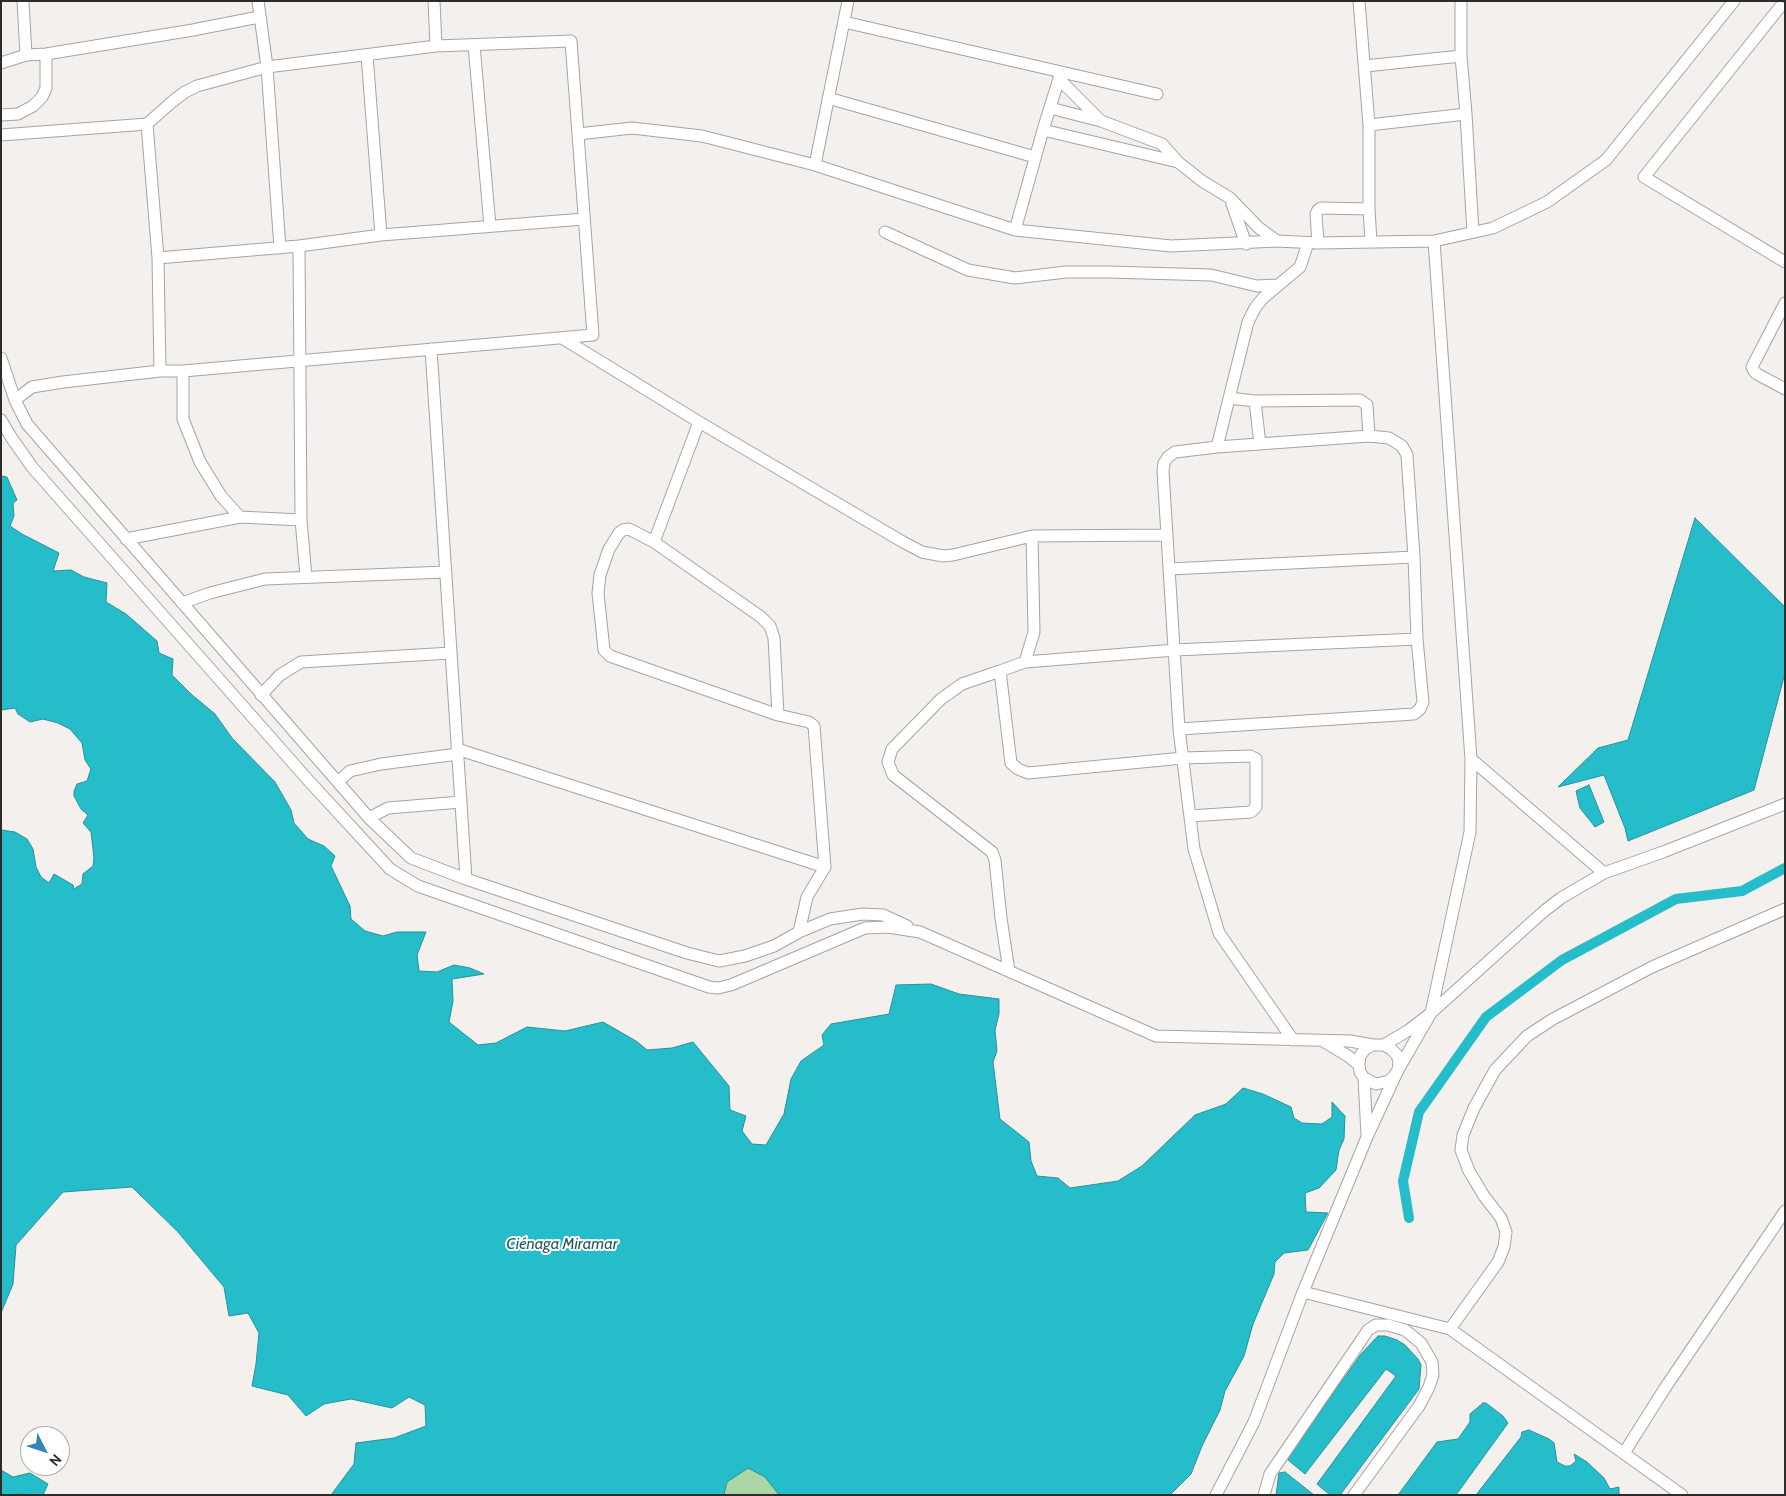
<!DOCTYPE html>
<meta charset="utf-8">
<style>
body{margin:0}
#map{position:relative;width:1786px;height:1496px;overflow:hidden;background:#f4f0ee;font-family:Cabin,sans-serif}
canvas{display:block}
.frame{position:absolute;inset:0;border:2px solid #2d2c2b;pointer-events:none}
.north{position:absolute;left:20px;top:1426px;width:50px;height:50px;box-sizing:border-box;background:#fff;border:1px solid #ababaa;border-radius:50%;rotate:131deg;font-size:14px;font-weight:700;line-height:20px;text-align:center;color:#2d2c2b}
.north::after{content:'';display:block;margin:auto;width:18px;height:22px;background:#3387b7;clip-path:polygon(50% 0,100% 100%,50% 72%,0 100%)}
</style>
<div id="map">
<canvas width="1786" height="1496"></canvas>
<div class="frame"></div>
<div class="north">N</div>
</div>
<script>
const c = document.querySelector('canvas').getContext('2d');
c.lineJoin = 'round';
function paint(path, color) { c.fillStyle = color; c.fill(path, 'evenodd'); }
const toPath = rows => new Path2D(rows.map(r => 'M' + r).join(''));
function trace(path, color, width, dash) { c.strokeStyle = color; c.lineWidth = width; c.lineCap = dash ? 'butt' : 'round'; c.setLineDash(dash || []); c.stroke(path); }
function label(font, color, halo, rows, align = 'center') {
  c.font = font + ' Cabin,sans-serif'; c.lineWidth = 4; c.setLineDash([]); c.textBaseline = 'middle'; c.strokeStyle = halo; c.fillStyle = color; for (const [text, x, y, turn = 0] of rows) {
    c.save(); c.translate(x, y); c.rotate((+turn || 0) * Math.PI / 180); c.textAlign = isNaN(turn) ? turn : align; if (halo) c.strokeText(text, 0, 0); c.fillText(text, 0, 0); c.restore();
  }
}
paint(toPath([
 [748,1467,765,1477,779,1495,724,1495,727,1482]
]), '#aad6a5');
const water = toPath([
 [1,476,7,477,17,500,13,503,14,516,10,526,22,534,59,553,53,571,71,570,84,577,107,583,106,602,126,614,157,641,159,653,173,659,172,675,191,694,215,714,232,738,275,782,291,810,294,823,308,839,324,846,335,856,331,866,350,906,351,919,365,931,383,936,397,932,426,932,417,955,419,971,437,972,454,965,470,968,484,974,452,979,453,1001,449,1022,478,1045,496,1043,527,1027,565,1031,603,1022,636,1041,647,1050,672,1048,693,1042,729,1086,730,1110,746,1116,742,1131,752,1144,766,1145,784,1114,791,1079,801,1061,824,1045,822,1035,831,1024,889,1014,896,985,931,984,959,994,999,999,999,1014,995,1030,997,1051,993,1062,1000,1119,1029,1142,1031,1161,1037,1176,1058,1178,1070,1188,1118,1181,1142,1166,1195,1115,1226,1104,1243,1088,1263,1094,1291,1107,1294,1118,1302,1123,1322,1124,1332,1117,1332,1102,1345,1116,1344,1139,1339,1150,1336,1170,1319,1188,1305,1193,1306,1212,1328,1213,1308,1250,1284,1253,1275,1262,1274,1274,1253,1324,1244,1356,1225,1391,1220,1410,1202,1446,1191,1474,1170,1495,779,1495,765,1477,748,1468,727,1482,724,1495,331,1495,354,1464,356,1443,394,1438,426,1426,425,1405,409,1397,392,1408,351,1399,324,1404,306,1416,288,1395,252,1386,256,1364,259,1333,248,1313,229,1316,224,1287,178,1232,132,1187,63,1192,16,1245,13,1284,1,1313,1,830,15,832,27,839,33,849,36,867,41,877,49,883,54,874,73,885,74,889,82,884,83,874,93,866,94,858,91,832,83,823,88,815,81,809,74,796,74,791,77,784,87,781,91,769,85,760,82,743,70,729,58,723,43,719,30,722,18,714,15,708,1,710,1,476],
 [1695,518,1785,607,1785,673,1754,790,1628,841,1625,828,1604,775,1558,787,1598,748,1628,740,1695,518],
 [1589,785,1604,822,1595,827,1580,808,1576,791,1589,785],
 [1378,1336,1385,1336,1397,1340,1405,1345,1418,1359,1421,1365,1419,1389,1340,1495,1330,1495,1317,1484,1396,1376,1386,1369,1305,1474,1287,1459,1361,1354,1378,1336],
 [1483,1403,1486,1403,1503,1416,1508,1423,1456,1495,1398,1495,1437,1442,1458,1439,1470,1422,1470,1414,1483,1403],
 [1529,1430,1549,1439,1554,1443,1557,1462,1565,1466,1570,1466,1576,1461,1574,1454,1587,1462,1604,1478,1610,1489,1619,1487,1619,1495,1476,1495,1521,1437,1522,1432,1529,1430],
 [1,1470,13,1477,30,1473,48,1484,43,1495,28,1495,18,1493,13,1495,1,1495,1,1470],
 [1285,1472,1314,1495,1276,1495,1279,1473,1285,1472]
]);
paint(water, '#25bdc9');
trace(water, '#27929a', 1);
trace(toPath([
 [1409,1218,1403,1181,1419,1112,1486,1017,1562,960,1676,899,1742,891,1785,868]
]), '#25bdc9', 10);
const minor = toPath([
 [23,1,26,55],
 [258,1,267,67,280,248],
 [434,1,436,46],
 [1359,1,1369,125],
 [1780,7,1644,177,1785,262],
 [844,22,1157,94],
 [474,45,490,226],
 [367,55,381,235],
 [1,63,26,55,46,54,193,30,259,17],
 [1365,66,1461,56],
 [1060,80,1100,120],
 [828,98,1035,157],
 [1050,108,1101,121,1162,144,1178,162,1202,181,1230,198,1259,228,1277,241],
 [1466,114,1473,232],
 [1,115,18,114,33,106,42,97,46,88,46,54],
 [1043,130,1178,162],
 [578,134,632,128,702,136,815,165,1015,230,1171,246,1277,241,1318,243,1434,241,1493,228,1547,202,1606,160,1734,1],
 [1,135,147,124],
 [815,165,848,1],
 [1232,204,1246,244],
 [1015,230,1043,130,1061,72],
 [885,232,968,270,1015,278,1066,272,1110,272,1211,275,1257,286,1277,285],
 [1371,242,1369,209,1369,125,1466,114,1461,56,1461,1],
 [1318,243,1316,214,1318,210,1321,208,1369,209],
 [299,246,301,520,306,577],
 [158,258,299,246,381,235,584,219],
 [1785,303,1752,367,1754,371,1757,374,1785,389],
 [562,338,699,422,654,542,629,529,623,530,619,533,609,549,600,575,598,593,604,650,610,656,778,715,809,722,814,726,825,867,807,897,799,932],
 [431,349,466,879],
 [1,358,15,400,27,424,369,818,411,858,466,879,687,953,719,961,745,956,774,946,799,932,830,919,863,914,883,915,907,926],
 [183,371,183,419,200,462,221,496,240,517,301,520],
 [1229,398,1255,401,1360,400,1367,405,1369,436],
 [15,400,32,387,63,382,160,371,183,371,593,335,571,41,436,46,267,67,197,86,185,92,173,101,147,124,158,258,160,371],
 [1255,401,1260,444],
 [1,420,11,437,32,467,308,780,390,869,418,886,709,987,718,988,731,985,865,928,888,927,920,932,1156,1036,1350,1041,1373,1045],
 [699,422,903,542,922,552,943,556,953,555,1032,536,1034,632,1025,662],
 [1032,536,1166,535],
 [126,539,240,517],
 [654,542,761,617,770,626,774,638,778,715],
 [1170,569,1414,557],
 [182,603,210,593,265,579,446,572],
 [1000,671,962,684,941,699,892,749,888,762,893,775,992,852,995,860,1001,918,1009,971],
 [261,695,280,675,301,662,451,653],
 [1179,729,1414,714,1420,709,1423,702,1417,639,1414,557,1407,455,1402,446,1389,438,1369,436,1217,447],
 [457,749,825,867],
 [1471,759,1604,873],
 [338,782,350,771,381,764,458,754],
 [1190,816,1251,812,1256,807,1256,759,1250,756,1183,758,1028,773,1018,769,1011,763,1000,671,1025,662,1175,650,1417,639],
 [369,818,388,808,461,802],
 [1293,1040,1219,933,1194,849,1179,729,1163,471,1164,463,1168,457,1175,452,1217,447,1248,322,1255,308,1263,298,1300,267,1308,243],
 [1323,1041,1348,1056,1359,1065],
 [1384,1045,1409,1030,1431,1013,1543,912,1561,898,1604,873,1663,852,1785,804],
 [1364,1078,1367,1135],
 [1303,1292,1450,1329,1498,1262,1504,1247,1506,1232,1501,1218,1484,1196,1469,1171,1461,1150,1463,1135,1474,1108,1495,1070,1527,1036,1553,1019,1652,967,1785,909],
 [1450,1329,1682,1495],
 [1624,1453,1665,1388,1785,1211],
 [1216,1495,1254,1422,1303,1292,1367,1137,1398,1070,1399,1062,1397,1055,1391,1049,1384,1045,1373,1045,1365,1049,1360,1056,1359,1065,1360,1072,1364,1078,1376,1084,1389,1081,1394,1076,1398,1070,1431,1013,1470,832,1471,759,1434,241],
 [1264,1495,1270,1474,1360,1342,1368,1330,1376,1325,1388,1325,1405,1330,1421,1343,1432,1362,1433,1375,1429,1387,1419,1406,1354,1495]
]);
trace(minor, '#a7a3a1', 13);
trace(minor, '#fff', 11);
label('italic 16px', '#225b60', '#fff', [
 ["Ciénaga Miramar",562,1244]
]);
</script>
